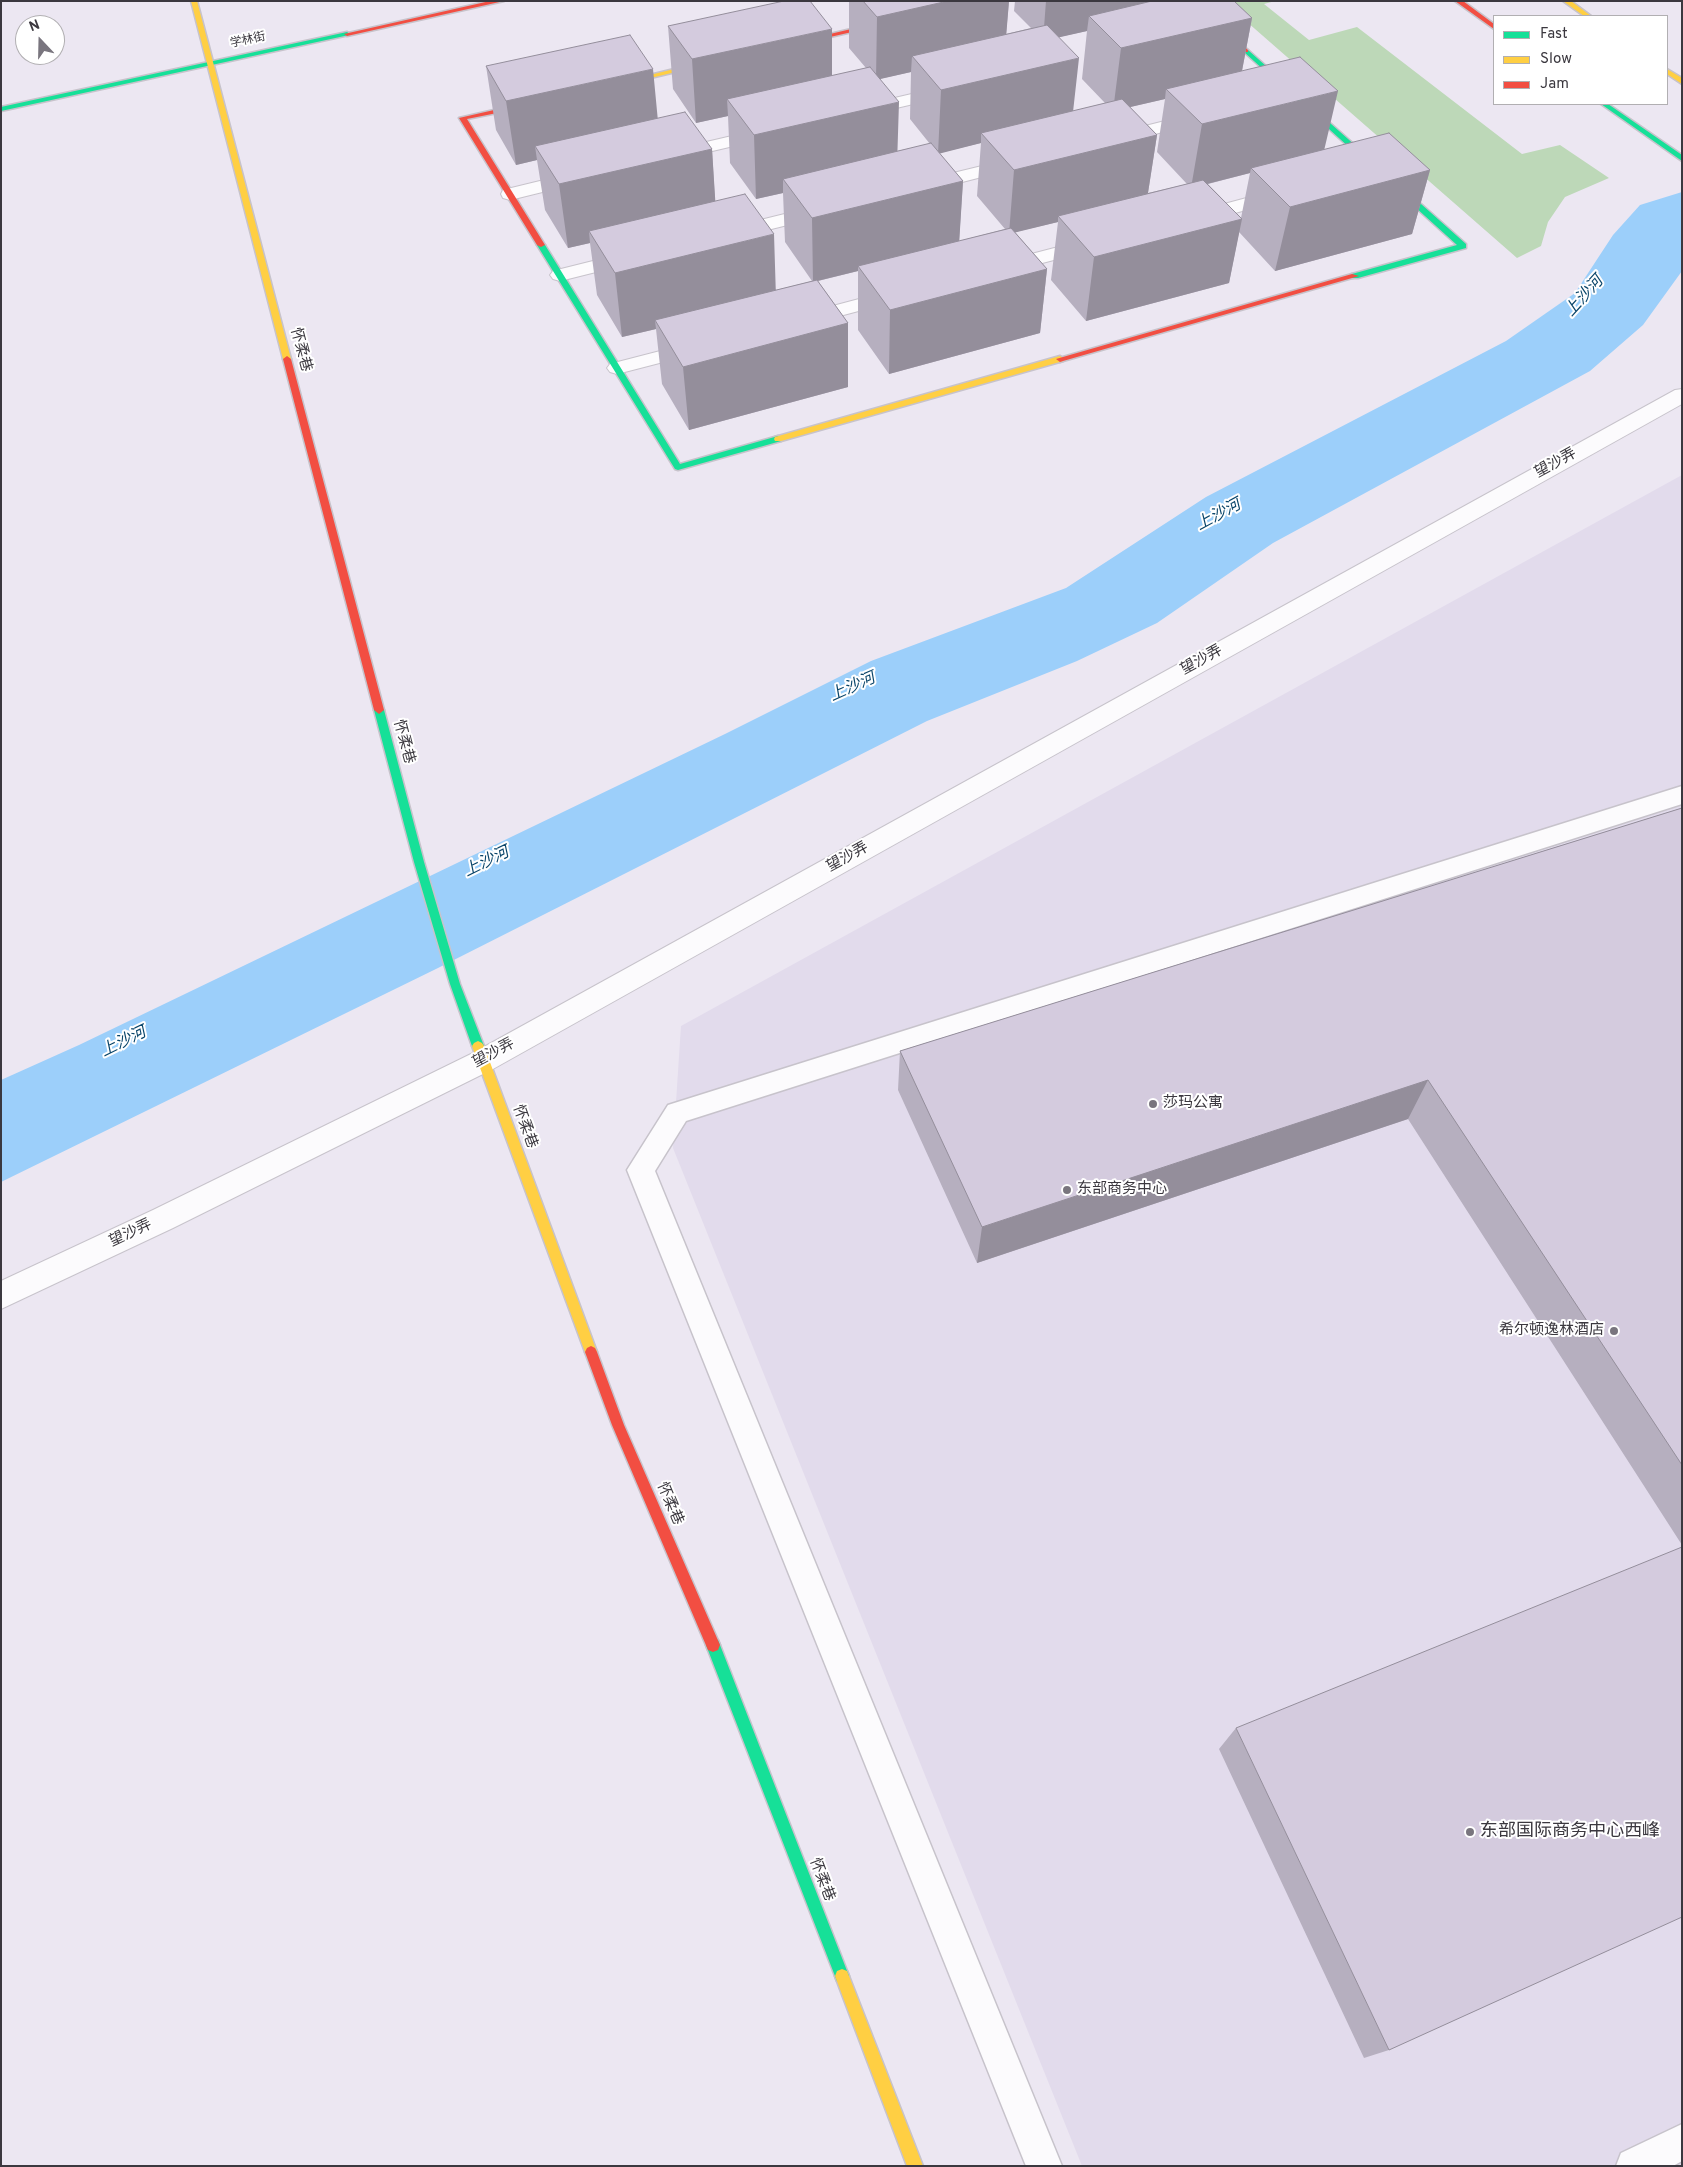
<!DOCTYPE html>
<meta charset="utf-8">
<style>
body{margin:0}
#map{position:relative;width:1683px;height:2167px;overflow:hidden;background:#ece7f2;font-family:Overpass,sans-serif}
canvas{display:block}
.frame{position:absolute;inset:0;border:2px solid #3b383f;pointer-events:none}
.legend{position:absolute;left:1493px;top:15px;width:175px;height:90px;box-sizing:border-box;background:#fff;border:1px solid #b1afb2;margin:0;padding:6px 9px;list-style:none;font-size:15px;color:#3b383f}
.legend li{display:flex;align-items:center;gap:10px;height:25px}
.legend b{width:25px;border:1px solid #b1afb2}
.north{position:absolute;left:15px;top:15px;width:50px;height:50px;box-sizing:border-box;background:#fff;border:1px solid #b1afb2;border-radius:50%;rotate:339deg;font-size:14px;font-weight:700;line-height:20px;text-align:center;color:#3b383f}
.north::after{content:'';display:block;margin:auto;width:18px;height:22px;background:#79757e;clip-path:polygon(50% 0,100% 100%,50% 72%,0 100%)}
</style>
<div id="map">
<canvas width="1683" height="2167"></canvas>
<div class="frame"></div>
<ul class="legend">
<li><b style="height:6px;background:#16e098"></b>Fast</li>
<li><b style="height:6px;background:#ffcf43"></b>Slow</li>
<li><b style="height:6px;background:#f24e42"></b>Jam</li>
</ul>
<div class="north">N</div>
</div>
<script>
const c = document.querySelector('canvas').getContext('2d');
c.lineJoin = 'round';
function paint(path, color) { c.fillStyle = color; c.fill(path, 'evenodd'); }
const toPath = rows => new Path2D(rows.map(r => 'M' + r).join(''));
function trace(path, color, width, dash) { c.strokeStyle = color; c.lineWidth = width; c.lineCap = dash ? 'butt' : 'round'; c.setLineDash(dash || []); c.stroke(path); }
function label(font, color, halo, rows, align = 'center') {
  c.font = font + ' Overpass,"Noto Sans SC",sans-serif'; c.lineWidth = 4; c.setLineDash([]); c.textBaseline = 'middle'; c.strokeStyle = halo; c.fillStyle = color; for (const [text, x, y, turn = 0] of rows) {
    c.save(); c.translate(x, y); c.rotate((+turn || 0) * Math.PI / 180); c.textAlign = isNaN(turn) ? turn : align; if (halo) c.strokeText(text, 0, 0); c.fillText(text, 0, 0); c.restore();
  }
}
paint(toPath([
 [1682,475,1682,2166,1082,2166,673,1148,681,1026]
]), '#e2dbec');
paint(toPath([
 [1223,1,1275,1,1264,4,1309,40,1357,27,1522,154,1560,145,1609,178,1565,197,1548,222,1541,246,1517,258]
]), '#bdd8b8');
paint(toPath([
 [1682,192,1682,271,1643,325,1590,371,1273,543,1157,623,1077,661,927,721,438,968,1,1182,1,1080,79,1045,725,734,871,661,1066,588,1206,497,1506,341,1575,293,1613,235,1640,205]
]), '#9ccffa');
const lane = toPath([
 [1682,786,1682,804,686,1121,655,1171,1062,2166,1026,2166,627,1170,668,1105,1682,786],
 [1682,2124,1682,2161,1673,2166,1616,2166,1621,2153,1682,2124]
]);
const street = toPath([
 [946,86,952,87,955,91,952,95,862,116,856,115,853,111,856,107,946,86],
 [1197,113,1203,114,1206,118,1203,122,1115,144,1109,143,1106,139,1109,135,1197,113],
 [766,128,772,129,775,133,772,137,674,160,668,159,665,155,668,151,766,128],
 [1015,158,1021,159,1024,163,1021,167,923,192,916,190,914,186,916,182,1015,158],
 [577,172,583,174,586,178,583,182,510,200,503,198,501,194,503,190,577,172],
 [1280,189,1287,191,1289,195,1287,199,1194,224,1187,222,1185,218,1187,214,1280,189],
 [821,205,828,207,830,211,828,215,731,239,724,237,722,233,724,229,821,205],
 [1089,239,1096,241,1099,245,1096,249,1000,274,993,272,990,268,993,264,1089,239],
 [629,252,636,254,639,258,636,262,560,281,553,279,550,275,553,271,629,252],
 [893,290,900,292,903,296,900,300,802,326,795,324,792,320,795,316,893,290],
 [695,342,702,344,705,348,702,352,617,374,610,372,607,368,610,364,695,342],
 [1682,389,1682,404,493,1069,173,1228,1,1309,1,1281,153,1210,473,1053,1675,390,1682,389]
]);
const fast = toPath([
 [347,32,350,34,349,35,1,111,1,107,347,32],
 [1244,50,1248,50,1466,244,1466,248,1358,278,1352,278,1352,274,1457,245,1244,52,1244,50],
 [1601,104,1608,104,1682,155,1682,161,1601,104],
 [538,243,545,245,680,464,778,436,781,437,781,441,678,470,675,469,537,245,538,243],
 [379,706,384,710,424,862,460,984,484,1046,482,1049,478,1051,474,1049,472,1046,450,984,414,862,374,710,379,706],
 [713,1638,718,1640,720,1645,849,1976,847,1981,842,1983,837,1981,835,1976,706,1645,708,1640,713,1638]
]);
const slow = toPath([
 [191,1,197,1,291,359,290,361,287,362,283,359,191,1],
 [1563,1,1571,1,1591,16,1584,16,1563,1],
 [707,61,709,62,709,64,617,86,613,84,707,61],
 [1667,69,1682,78,1682,84,1667,74,1667,69],
 [1060,356,1064,359,1063,361,781,441,775,441,774,439,775,437,1060,356],
 [478,1041,482,1043,484,1046,597,1352,595,1356,591,1358,587,1356,585,1352,472,1046,474,1043,478,1041],
 [842,1969,847,1971,849,1976,923,2166,907,2166,835,1976,837,1971,842,1969]
]);
const jam = toPath([
 [490,1,504,1,347,36,344,34,490,1],
 [1188,1,1195,1,1248,50,1248,52,1244,52,1188,1],
 [1455,1,1463,1,1494,24,1494,29,1455,1],
 [885,21,887,22,887,24,795,45,792,43,885,21],
 [529,102,533,104,532,106,467,119,545,245,541,247,537,245,459,118,529,102],
 [1352,274,1359,276,1063,361,1060,362,1056,359,1352,274],
 [287,356,291,359,384,710,379,714,374,710,283,359,287,356],
 [591,1346,595,1348,597,1352,624,1425,720,1645,718,1650,713,1652,708,1650,612,1425,585,1352,587,1348,591,1346]
]);
trace(lane, '#c7c3cb', 3);
trace(street, '#c7c3cb', 2);
trace(fast, '#c7c3cb', 3);
trace(slow, '#c7c3cb', 3);
trace(jam, '#c7c3cb', 3);
paint(lane, '#fcfbfd');
paint(street, '#fcfbfd');
paint(fast, '#16e098');
paint(slow, '#ffcf43');
paint(jam, '#f24e42');
paint(toPath([
 [849,1,1009,1,1006,34,1031,28,1014,11,1015,1,1234,1,1252,18,1242,71,1324,149,1430,170,1412,234,1275,271,1239,232,1229,283,1086,321,1051,280,1058,222,1015,232,1047,269,1040,333,889,374,858,330,858,271,818,281,848,323,848,387,689,430,662,384,656,329,622,337,597,295,590,243,568,248,545,210,537,160,516,165,496,130,486,66,658,118,712,149,715,201,776,290,812,281,785,242,783,193,756,199,730,163,728,116,696,123,673,89,668,26,832,76,866,68,849,48],
 [1087,31,1082,79,1105,103,1073,111,1059,37],
 [911,72,910,119,930,144,897,151,879,79],
 [1165,99,1157,152,1187,184,1148,193,1157,135,1130,107],
 [981,143,977,196,1005,229,959,241,963,181,939,153],
 [1250,173,1241,218,1208,184],
 [1682,808,1682,1545,1408,1119,977,1263,898,1090,900,1051],
 [1236,1728,1389,2050,1364,2058,1219,1749]
]), '#b6afbf');
paint(toPath([
 [948,1,1009,1,1005,50,912,56,911,72,876,80,877,17],
 [1046,1,1169,1,1089,16,1087,31,1043,41],
 [1252,18,1240,81,1166,89,1165,99,1113,111,1121,48],
 [832,29,832,92,727,99,728,116,696,123,692,59],
 [1079,58,1072,121,981,133,981,143,938,154,941,90],
 [653,69,659,132,535,146,537,160,516,165,506,101],
 [1338,91,1323,155,1251,168,1250,173,1191,188,1202,124],
 [899,102,897,165,783,179,783,193,756,199,754,135],
 [1157,135,1147,199,1058,216,1058,222,1009,234,1014,170],
 [712,149,716,212,589,231,590,243,568,248,559,184],
 [1430,170,1412,234,1275,271,1290,207],
 [963,181,959,245,858,266,858,271,813,282,812,218],
 [1242,219,1229,283,1086,321,1094,257],
 [774,234,776,298,655,320,656,329,622,337,615,273],
 [1047,269,1040,333,889,374,890,310],
 [848,323,848,387,689,430,683,367],
 [1428,1080,1408,1119,977,1263,982,1227]
]), '#948e9b');
const building = toPath([
 [784,1,810,1,832,29,692,59,668,26,784,1],
 [863,1,948,1,877,17,863,1],
 [1152,1,1234,1,1252,18,1121,48,1089,16,1152,1],
 [1047,25,1079,58,941,90,912,56,1047,25],
 [630,35,653,69,506,101,486,66,630,35],
 [1300,57,1338,91,1202,124,1166,89,1300,57],
 [870,67,899,102,754,135,727,99,870,67],
 [1122,99,1157,135,1014,170,981,133,1122,99],
 [685,112,712,149,559,184,535,146,685,112],
 [1389,133,1430,170,1290,207,1251,168,1389,133],
 [931,143,963,181,812,218,783,179,931,143],
 [1203,180,1242,219,1094,257,1058,216,1203,180],
 [745,194,774,234,615,273,589,231,745,194],
 [1011,228,1047,269,890,310,858,266,1011,228],
 [817,280,848,323,683,367,655,320,817,280],
 [1682,808,1682,1465,1428,1080,982,1227,900,1051,1682,808],
 [1682,1547,1682,1917,1389,2050,1236,1728,1682,1547]
]);
paint(building, '#d4cbde');
trace(building, '#948e9b', 1);
for (const [x, y, r, color] of [
 [1153,1104,5,"#79757e"],
 [1067,1190,5,"#79757e"],
 [1614,1331,5,"#79757e"],
 [1470,1832,5,"#79757e"]
]) { const dot = new Path2D(); dot.arc(x, y, r, 0, 2 * Math.PI); c.fillStyle = color; c.fill(dot); trace(dot, '#fff', 2); }
label('12px', '#3b383f', '#fff', [
 ["学林街",248,41,-12]
]);
label('15px', '#3b383f', '#fff', [
 ["怀柔巷",300,350,75],
 ["望沙弄",1556,464,-29],
 ["望沙弄",1202,661,-29],
 ["怀柔巷",403,742,75],
 ["望沙弄",848,858,-29],
 ["望沙弄",494,1054,-28],
 ["怀柔巷",524,1127,70],
 ["望沙弄",131,1234,-25],
 ["怀柔巷",669,1504,67],
 ["怀柔巷",821,1880,69]
]);
label('15px', '#3b383f', '#fff', [
 ["莎玛公寓",1163,1104],
 ["东部商务中心",1077,1190],
 ["希尔顿逸林酒店",1604,1331,"right"]
], 'left');
label('italic 16px', '#09456a', '#fff', [
 ["上沙河",1585,297,-48],
 ["上沙河",1219,516,-28],
 ["上沙河",853,688,-24],
 ["上沙河",487,863,-26],
 ["上沙河",124,1043,-26]
]);
label('18px', '#3b383f', '#fff', [
 ["东部国际商务中心西峰",1480,1832]
], 'left');
</script>
